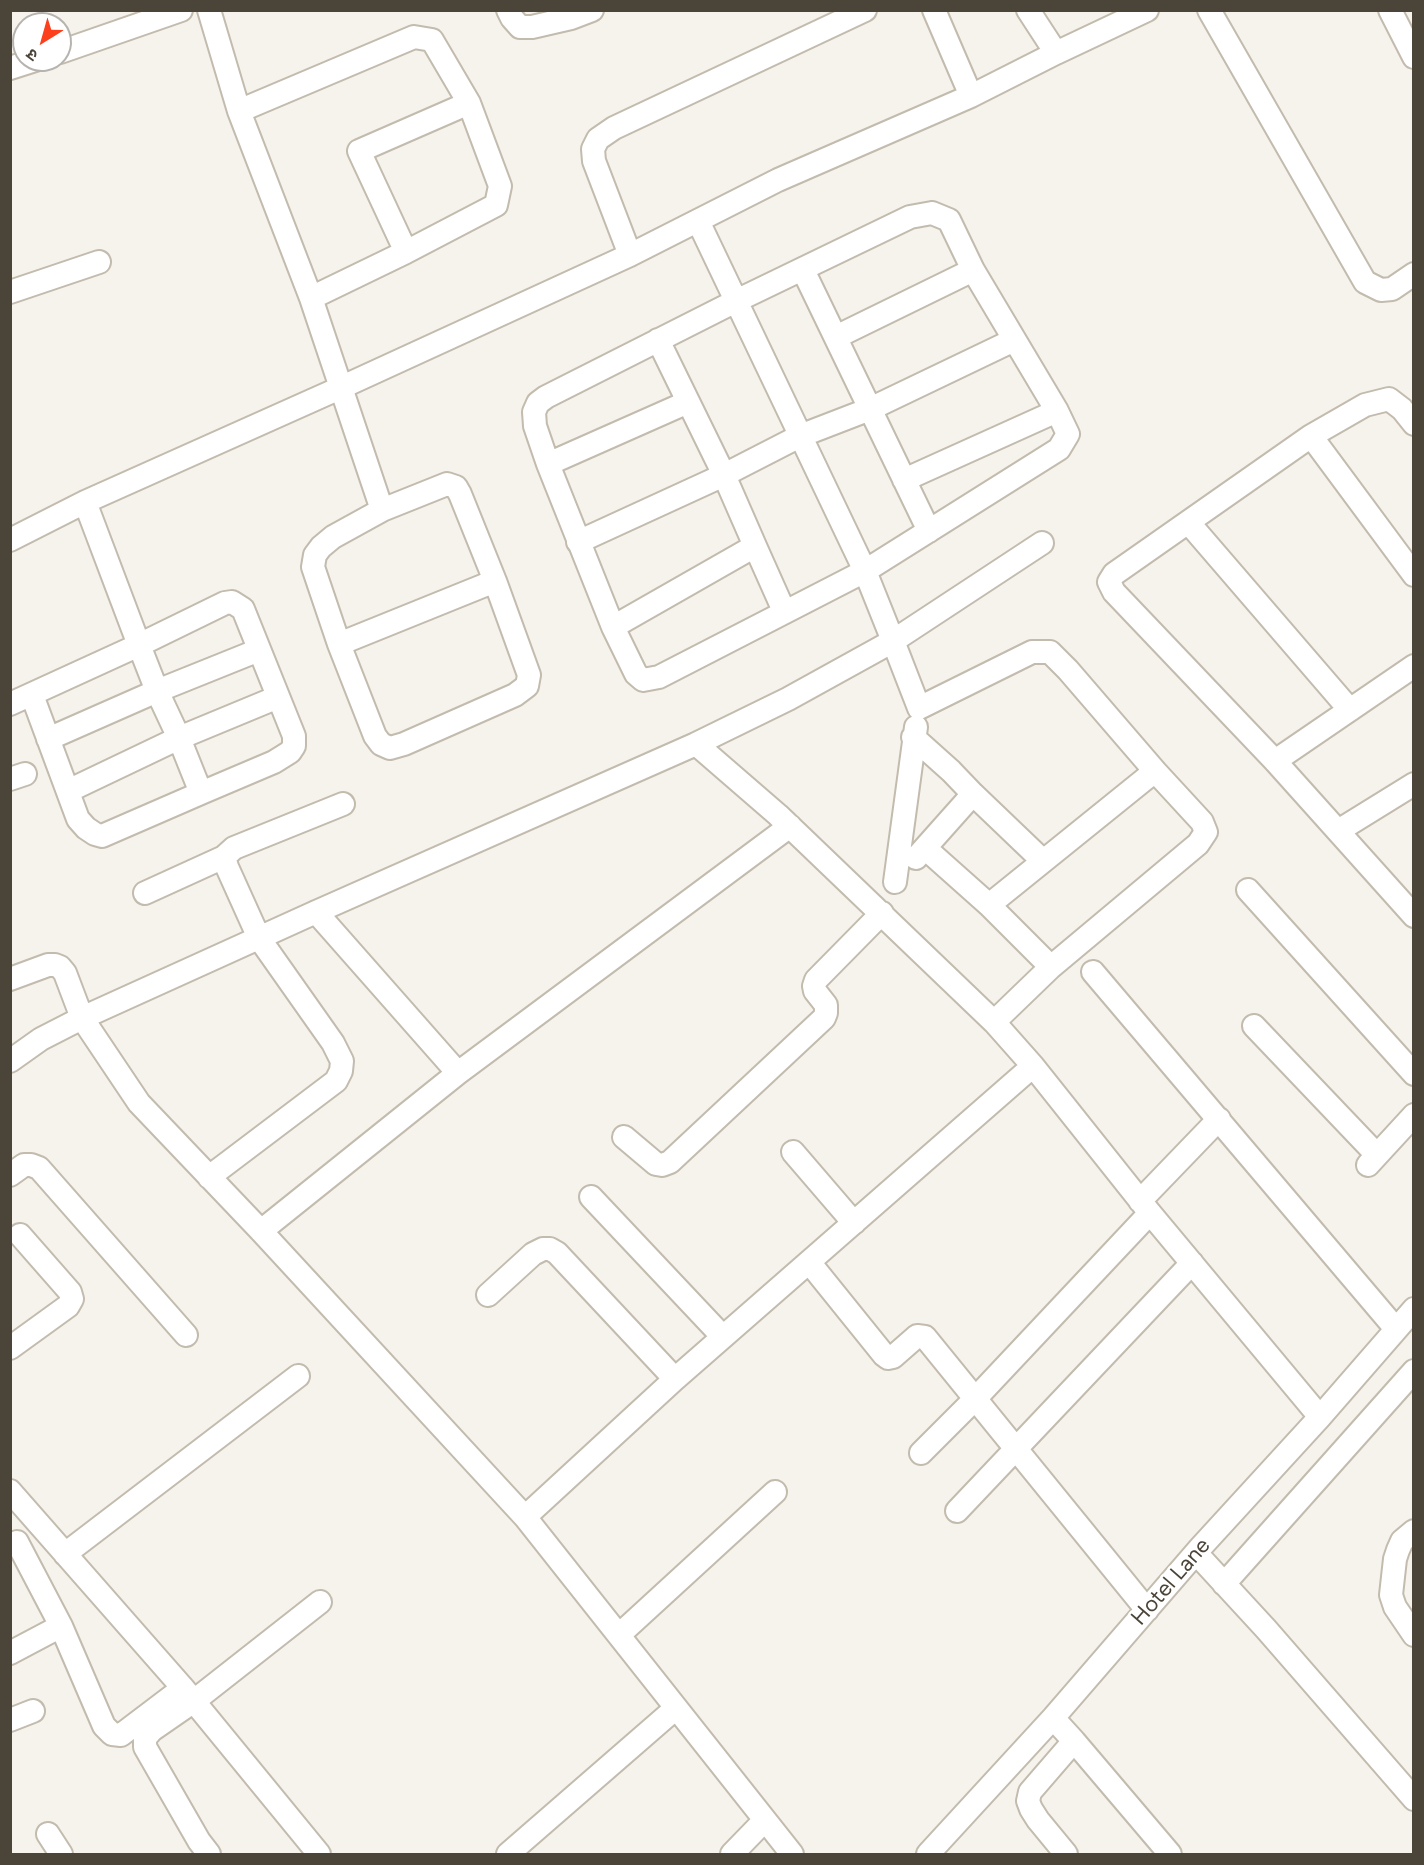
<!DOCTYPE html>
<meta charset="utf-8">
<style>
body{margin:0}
#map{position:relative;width:1424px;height:1865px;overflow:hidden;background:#f6f3ec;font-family:Figtree,"Noto Sans Devanagari",sans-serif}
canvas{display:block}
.frame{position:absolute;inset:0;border:12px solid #4b4439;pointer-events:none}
.north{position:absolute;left:12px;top:12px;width:60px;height:60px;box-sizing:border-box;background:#fff;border:2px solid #b7b4b0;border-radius:50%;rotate:217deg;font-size:16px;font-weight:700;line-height:24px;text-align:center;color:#4b4439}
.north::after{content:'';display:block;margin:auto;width:21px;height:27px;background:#fc3f1d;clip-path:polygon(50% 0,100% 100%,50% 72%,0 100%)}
</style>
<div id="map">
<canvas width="1424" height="1865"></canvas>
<div class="frame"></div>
<div class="north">उ</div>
</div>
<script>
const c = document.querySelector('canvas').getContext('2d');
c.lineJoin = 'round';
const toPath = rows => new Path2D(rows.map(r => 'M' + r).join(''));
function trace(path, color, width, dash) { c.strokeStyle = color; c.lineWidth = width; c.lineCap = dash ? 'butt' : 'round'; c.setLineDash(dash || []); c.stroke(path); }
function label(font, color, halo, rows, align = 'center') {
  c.font = font + ' Figtree,sans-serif'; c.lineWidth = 5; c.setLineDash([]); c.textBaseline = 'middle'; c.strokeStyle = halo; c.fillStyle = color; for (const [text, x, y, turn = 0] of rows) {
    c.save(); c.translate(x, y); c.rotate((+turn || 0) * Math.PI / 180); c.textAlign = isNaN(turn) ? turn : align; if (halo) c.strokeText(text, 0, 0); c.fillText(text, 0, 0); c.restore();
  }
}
const minor = toPath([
 [209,10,239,111,311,298,382,510,333,537,321,547,315,555,313,567,339,644,375,736,381,744,390,748,404,744,515,695,527,686,529,675,495,581,460,494,456,487,447,484,382,510],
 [508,10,512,18,520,27,532,27,571,18,592,10],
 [934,10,971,96],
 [1028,10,1056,53],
 [1209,10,1365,282,1381,290,1392,289,1414,274],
 [1390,10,1414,57],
 [60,52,181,10],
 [10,68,35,60],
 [239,111,414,37,432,40,469,103,500,186,496,205,406,252,311,298],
 [932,213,949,220,973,270,1057,411,1068,434,1059,449,865,571,659,677,643,680,636,674,613,627,548,464,535,426,534,412,538,403,546,397,736,301,910,217,932,213],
 [406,252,359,151,469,103],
 [630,255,594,161,593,149,598,139,614,128,865,10],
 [803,270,929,531],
 [10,292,99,262],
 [836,337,973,270],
 [658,340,724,475,755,546],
 [1414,424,1402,409,1389,399,1365,405,1311,436,1114,574,1109,582,1114,592,1275,761,1414,916],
 [1311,436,1414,575],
 [548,464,688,402],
 [904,480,1057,411],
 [1188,522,1350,710],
 [10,540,85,502,340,388,630,255,778,180,971,96,1056,53,1147,10],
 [578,542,724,475,800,436,870,409,1014,340],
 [613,627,755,546,784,611],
 [339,644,495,581],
 [32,695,78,819,86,828,95,834,102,836,201,793],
 [10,704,139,645,225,603,232,602,243,609,294,736,294,746,290,752,274,762,201,793,179,738,157,691,139,645,85,502],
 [913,737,951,771,973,794,1043,861],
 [48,739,157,691,259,650],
 [696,744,778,815,994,1022,1033,1066,1150,1213,1320,1417],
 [1275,761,1414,666],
 [10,779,25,774],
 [68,791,179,738,278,697],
 [1338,831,1414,784],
 [925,848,989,905,1051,967],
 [916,858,973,794],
 [895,882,916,727],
 [1248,890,1414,1074],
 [145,893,224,857],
 [989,905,1155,771],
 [316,912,458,1073],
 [1093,972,1396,1329],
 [10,979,48,965,55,965,60,967,65,973,82,1018,139,1103,261,1231,525,1517,792,1854],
 [994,1022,1051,967,1198,844,1206,832,1202,822,1155,771,1068,670,1050,652,1032,652,919,708,893,641,1042,543],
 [1254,1026,1377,1155],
 [10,1061,41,1039,82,1018,316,912,696,744,788,699,893,641,865,571,698,221],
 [624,1137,656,1164,662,1165,670,1162,824,1018,826,1013,826,1005,815,991,814,986,816,980,882,913],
 [793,1152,854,1223],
 [1368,1165,1414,1115],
 [10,1175,24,1165,31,1165,39,1168,186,1335],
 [209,1177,336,1081,341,1071,342,1061,333,1043,259,938,227,867,224,857,234,848,343,804],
 [591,1197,723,1337],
 [1140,1201,1219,1119],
 [261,1231,458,1073,790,826],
 [809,1262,884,1355,888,1358,893,1357,917,1336,925,1337,1147,1610],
 [488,1295,533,1254,543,1249,550,1249,557,1253,675,1379],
 [10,1348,68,1306,72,1299,70,1292,20,1235],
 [921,1453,975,1399,1150,1213],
 [10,1491,183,1688,319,1854],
 [957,1511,1192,1263],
 [525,1517,675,1379,1033,1066],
 [1414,1531,1402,1541,1398,1550,1395,1559,1391,1595,1395,1607,1414,1635],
 [17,1542,61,1626,104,1726,112,1734,121,1735,183,1688],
 [1196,1553,1266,1629,1414,1799],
 [65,1554,298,1376],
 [1224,1584,1414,1371],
 [619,1635,775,1492],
 [10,1653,61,1626],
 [1053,1718,1074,1741,1170,1854],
 [10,1720,33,1711],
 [48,1834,61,1854],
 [209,1854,199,1841,145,1747,145,1738,152,1730,194,1701,320,1602],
 [508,1854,676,1708],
 [732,1854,765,1820],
 [928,1854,1053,1718,1200,1548,1320,1417,1414,1309],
 [1066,1854,1038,1820,1031,1809,1028,1801,1030,1792,1074,1741]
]);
trace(minor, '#c2bbae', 26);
trace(minor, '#fff', 22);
label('22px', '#4b4439', '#fff', [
 ["Hotel Lane",1171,1582,-49]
]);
</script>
